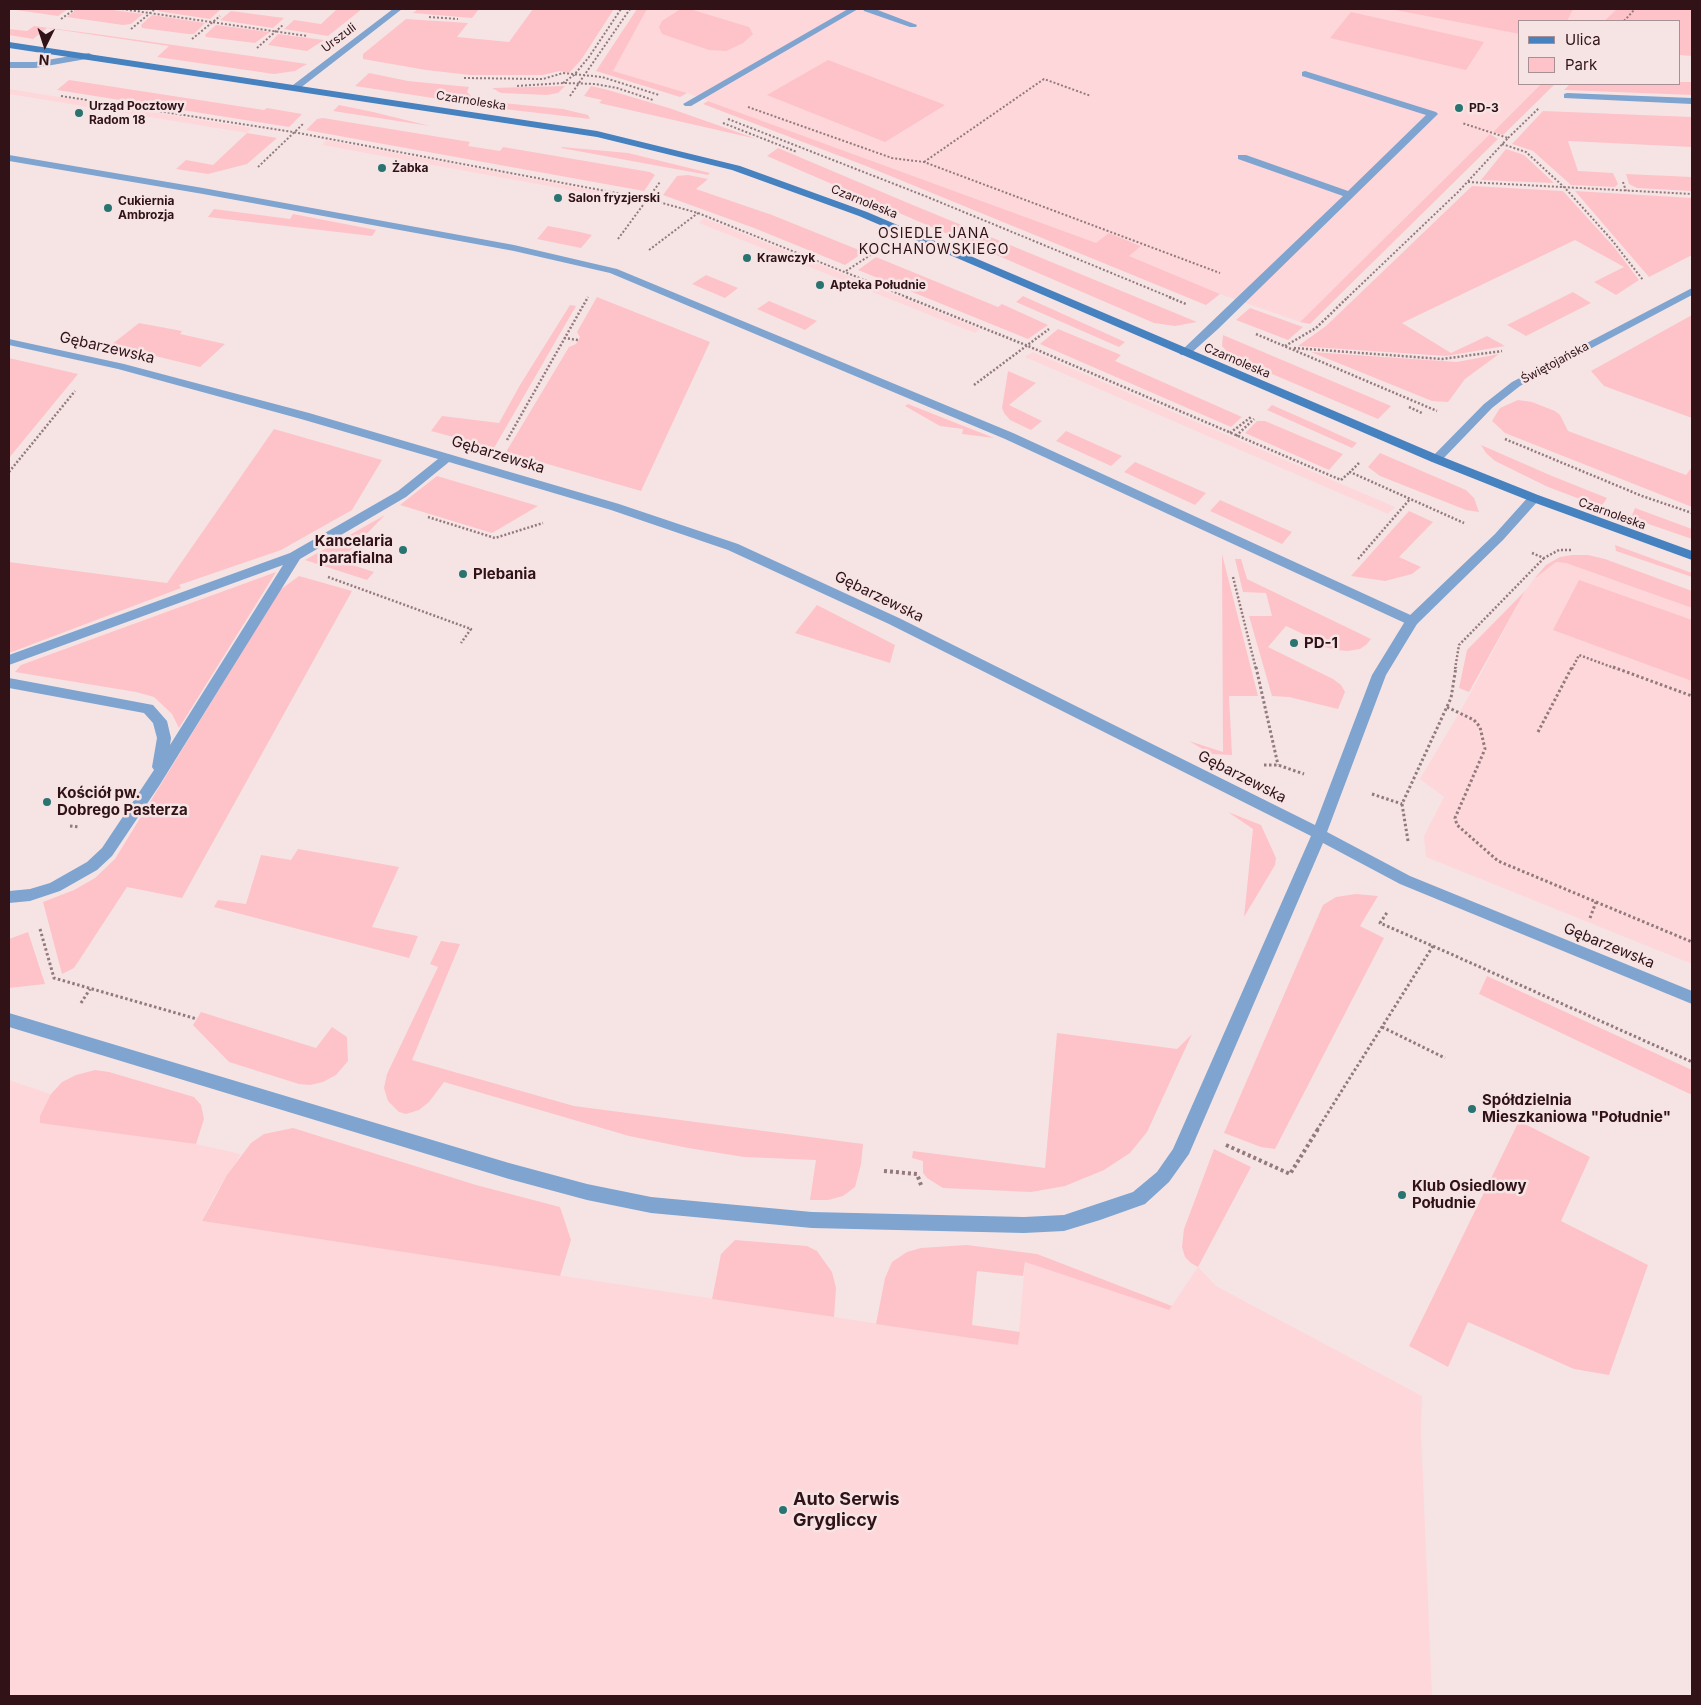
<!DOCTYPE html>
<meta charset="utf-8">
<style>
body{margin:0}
#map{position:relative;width:1701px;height:1705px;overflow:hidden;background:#f6e4e5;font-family:Inter,sans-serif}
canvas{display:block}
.frame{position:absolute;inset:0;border:10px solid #301217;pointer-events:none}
.legend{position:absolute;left:1518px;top:20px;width:162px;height:65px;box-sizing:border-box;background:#f6e4e5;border:1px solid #a79093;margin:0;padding:6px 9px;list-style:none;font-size:15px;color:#301217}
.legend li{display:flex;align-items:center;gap:10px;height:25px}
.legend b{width:25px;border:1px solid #a79093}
.north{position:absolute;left:20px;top:20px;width:50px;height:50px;-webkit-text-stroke:4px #f6e4e5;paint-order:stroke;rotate:184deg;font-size:14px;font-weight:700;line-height:20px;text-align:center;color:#301217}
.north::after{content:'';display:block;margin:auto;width:18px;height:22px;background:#301217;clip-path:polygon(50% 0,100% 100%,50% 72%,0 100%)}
</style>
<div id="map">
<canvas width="1701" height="1705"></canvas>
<div class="frame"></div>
<ul class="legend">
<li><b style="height:6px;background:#4681c0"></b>Ulica</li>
<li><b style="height:14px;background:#fdc3c8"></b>Park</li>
</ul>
<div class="north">N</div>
</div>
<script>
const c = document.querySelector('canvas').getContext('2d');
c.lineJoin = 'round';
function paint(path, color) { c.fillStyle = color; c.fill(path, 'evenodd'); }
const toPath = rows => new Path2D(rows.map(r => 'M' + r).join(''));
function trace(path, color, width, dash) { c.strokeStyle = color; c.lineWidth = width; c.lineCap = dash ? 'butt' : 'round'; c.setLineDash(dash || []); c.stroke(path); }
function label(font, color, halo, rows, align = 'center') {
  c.font = font + ' Inter,sans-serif'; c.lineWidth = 5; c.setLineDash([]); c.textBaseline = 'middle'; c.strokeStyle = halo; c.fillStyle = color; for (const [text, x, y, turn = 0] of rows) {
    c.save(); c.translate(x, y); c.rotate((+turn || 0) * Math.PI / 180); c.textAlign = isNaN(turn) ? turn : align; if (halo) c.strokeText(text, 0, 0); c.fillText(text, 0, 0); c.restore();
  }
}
paint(toPath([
 [647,9,1617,9,1604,21,1520,21,1520,84,1541,84,1300,322,1220,294,1128,256,1141,245,1110,233,1096,244,687,93,612,71],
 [9,89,252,128,247,133,9,94],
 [326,140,612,194,609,197,322,145],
 [704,218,980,329,975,333,699,223],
 [1033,352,1395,507,1388,514,1025,357],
 [1556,562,1566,563,1692,608,1692,964,1426,857,1424,836,1444,797,1420,779,1465,703,1525,591,1534,579],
 [9,1080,196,1144,241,1154,213,1198,202,1221,1018,1345,1025,1262,1169,1310,1198,1267,1216,1286,1422,1396,1421,1432,1432,1696,9,1696]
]), '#fed7da');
paint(toPath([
 [9,9,68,9,58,16],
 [77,9,106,9,143,14,131,24,123,25,67,17],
 [160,9,221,9,210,19,157,11],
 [337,9,362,9,328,36,284,29,294,20,321,24],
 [418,9,479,9,472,18,413,13],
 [533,9,614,9,581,60,569,73,559,71,543,75,470,75,426,70,363,59,363,54,406,19,468,23,457,37,509,42],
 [637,9,647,9,613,71,687,93,680,97,596,71],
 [1390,9,1573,9,1567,21,1520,21,1520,34],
 [1617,9,1692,9,1692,56,1680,55,1680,21,1604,21],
 [679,10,693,10,749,27,753,34,743,43,726,51,709,50,662,34,659,27,662,21],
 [231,11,284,18,273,28,220,20],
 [1351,12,1484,42,1466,70,1330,38],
 [152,15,205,23,194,34,188,34,142,28,141,25],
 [216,25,270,32,255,43,206,37,205,35],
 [34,26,96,34,307,64,295,71,274,74,157,57,169,46,47,28,33,39,9,35,9,29,27,31],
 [278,34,324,40,307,51,268,45],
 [828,60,945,105,885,142,767,95],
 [369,73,408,81,469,87,467,92,472,97,483,101,563,109,588,115,590,119,504,109,355,86],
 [69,80,264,110,267,108,302,114,289,127,57,90],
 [1680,82,1692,82,1692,95,1564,90,1570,84,1680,84],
 [1541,84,1555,84,1503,135,1493,132],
 [565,86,558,93,547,95,501,93,492,88],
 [591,86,608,90,669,108,757,139,599,103,602,100,584,96],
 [708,101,1096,243,1109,233,1141,246,1129,256,1220,294,1206,305,866,166,703,104],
 [339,105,373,112,430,126,333,111],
 [1543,111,1692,117,1692,147,1568,141,1578,171,1613,173,1618,184,1615,187,1571,185,1533,151,1512,144],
 [323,118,470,142,468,146,500,151,503,147,650,172,655,175,644,191,306,130,317,119],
 [247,133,277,138,247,164,208,174,176,169,186,160,213,165],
 [1490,134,1498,139,1310,324,1300,322],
 [562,147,628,153,710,173,708,175,561,148],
 [778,148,908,203,1197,322,1175,326,1154,323,767,156],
 [1506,149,1524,155,1554,183,1481,180],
 [1626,174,1692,177,1692,191,1637,188,1629,184],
 [688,175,708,179,696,189,772,215,864,252,845,265,754,228,663,195,677,176],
 [1472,186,1563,191,1614,247,1639,280,1616,295,1594,282,1624,267,1575,240,1402,323,1451,353,1487,336,1505,346,1446,356,1298,346,1326,326],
 [1575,191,1692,198,1692,255,1649,277],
 [214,209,290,219,293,214,376,230,372,236,208,217],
 [548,226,580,232,592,235,581,248,537,239],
 [876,257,998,307,1002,304,1048,325,1028,339,858,270],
 [706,275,738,288,725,298,692,284],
 [1573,292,1591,303,1526,336,1507,325],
 [1023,296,1125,342,1119,347,1016,302],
 [597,297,710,342,641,491,506,452,569,347,576,344,580,337,577,332],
 [769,301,817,321,805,330,757,309],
 [570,305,576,306,494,448,431,431,442,416,499,423,520,385],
 [1250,308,1303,327,1288,340,1236,320],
 [1692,315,1692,418,1604,386,1591,371],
 [139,323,182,331,180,334,225,344,200,367,111,345],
 [1058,329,1121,355,1115,361,1242,417,1231,427,1040,344],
 [1223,335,1391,406,1378,419,1232,357,1222,346],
 [1311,352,1457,362,1499,354,1465,379,1448,402,1432,401],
 [9,358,78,374,9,458],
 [1008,371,1036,383,1009,405,1042,421,1031,430,1010,420,1004,413,1002,408],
 [1518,400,1532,402,1555,411,1560,415,1568,431,1686,475,1692,467,1692,507,1505,433,1492,421,1500,408],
 [908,404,994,438,962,434,963,429,940,426,905,406],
 [1272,405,1313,423,1357,443,1352,448,1267,410],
 [1257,421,1265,421,1343,454,1329,470,1245,433],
 [274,429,382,460,352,510,281,550,179,585,181,588,9,653,9,562,167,583],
 [1066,431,1122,456,1111,466,1056,441],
 [1481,445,1552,476,1607,498,1601,507,1548,487,1495,461,1486,453],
 [1380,453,1466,490,1474,498,1479,512,1466,510,1380,476,1368,467],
 [1135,462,1206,493,1195,505,1124,472],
 [437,476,538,506,492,533,400,505],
 [1220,500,1292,532,1282,544,1210,511],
 [1635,508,1692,529,1692,539,1631,518],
 [1409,511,1433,522,1399,557,1421,567,1412,574,1385,581,1351,576],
 [385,515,340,561,374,572,367,580,305,560],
 [1615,545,1692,573,1692,577,1616,551],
 [1222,554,1258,696,1229,696,1232,755,1211,754,1189,741,1223,752],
 [1572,555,1588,555,1605,559,1692,591,1692,608,1566,563,1556,562,1534,579,1546,565,1560,557],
 [1235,559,1241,559,1247,579,1371,639,1367,644,1360,649,1348,651,1337,650,1316,645,1318,641,1286,626,1268,647,1333,679,1341,685,1345,692,1338,709,1289,697,1272,696,1249,616,1272,616,1266,593,1243,592],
 [276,572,179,728,172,714,154,697,136,692,15,672,21,665],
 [299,576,352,591,182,898,127,887,74,968,62,974,43,902,74,890,95,878,115,859,280,590],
 [1579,580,1692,620,1692,681,1553,630],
 [1525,591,1469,692,1459,688,1467,650],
 [817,605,895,645,890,663,795,633],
 [1228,812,1261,825,1276,858,1275,865,1244,917,1253,829],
 [298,849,399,867,372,927,418,936,409,958,214,907,218,900,246,904,261,855,291,860],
 [1356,894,1378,896,1360,926,1384,938,1275,1149,1261,1147,1224,1133,1323,905,1336,897],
 [28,932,45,984,9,988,9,939],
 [441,941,460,944,412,1060,574,1106,863,1144,861,1164,855,1187,843,1196,828,1200,810,1200,816,1160,744,1157,688,1148,629,1136,444,1082,429,1102,419,1110,406,1114,399,1112,388,1101,384,1088,387,1074,438,967,430,964],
 [1487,976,1692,1070,1692,1095,1479,994],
 [201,1012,316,1048,332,1027,347,1037,348,1061,336,1075,323,1082,310,1085,299,1084,229,1062,193,1025],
 [1057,1033,1177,1049,1192,1034,1147,1132,1130,1153,1104,1170,1065,1186,1031,1192,943,1188,927,1178,923,1173,923,1161,912,1158,913,1151,1045,1168],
 [95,1070,109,1072,194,1097,201,1105,204,1119,196,1144,40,1123,40,1116,51,1094,62,1082,76,1075],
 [1519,1121,1590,1157,1561,1221,1648,1265,1609,1375,1574,1369,1468,1322,1448,1367,1409,1346],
 [293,1128,476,1185,560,1207,571,1240,560,1276,202,1221,227,1175,251,1143,264,1134],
 [1214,1149,1251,1167,1198,1267,1191,1263,1185,1257,1182,1247,1184,1229],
 [735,1240,807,1246,817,1251,832,1272,836,1288,834,1317,712,1299,721,1254],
 [967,1245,1037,1254,1172,1306,1169,1310,1025,1262,1023,1276,977,1271,972,1325,1020,1332,1018,1345,876,1324,885,1278,892,1262,907,1252,921,1248]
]), '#fdc3c8');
trace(toPath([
 [122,9,307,36],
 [429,17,458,19],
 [61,19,75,9],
 [1624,21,1635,9],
 [131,29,155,9],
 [192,39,220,16],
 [257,48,284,24],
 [464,78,543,79,563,73,602,77,659,95],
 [563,83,574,75,589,57,621,9],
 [517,86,563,83,595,84,617,88,653,100],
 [61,96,293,132,648,199,698,213,909,298],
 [570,96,630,9],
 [748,107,892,158,924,162,1220,273],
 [728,119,925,196,1172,298],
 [723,123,797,152],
 [1508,138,1539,108],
 [1502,144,1526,152,1565,188,1611,239,1643,280],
 [924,162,1044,79,1091,96],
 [258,167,304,123],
 [1468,182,1692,194],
 [1623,182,1626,191],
 [618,239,660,182],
 [649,250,698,213],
 [846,271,872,254],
 [1347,298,1458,192,1508,138,1462,123]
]), '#91797c', 2, [2, 2]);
trace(toPath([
 [906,297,1028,346,1341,480,1350,472],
 [1169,297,1186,304],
 [1256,334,1437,411],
 [564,338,578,340],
 [1285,346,1316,328,1348,297],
 [1294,348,1442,359,1502,351],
 [974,385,1049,329],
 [1409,407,1422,413],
 [1230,433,1251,417],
 [1236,436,1254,419],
 [1505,439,1642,496,1692,513],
 [507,440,588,297],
 [1359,463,1350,472,1464,523],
 [9,472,75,391],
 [428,517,495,538,543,523],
 [1532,553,1544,558,1559,550,1572,550],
 [1358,559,1410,499],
 [328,577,471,629,461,643],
 [1233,577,1256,669],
 [1455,669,1459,645,1544,558],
 [1572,669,1579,655,1617,669]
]), '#91797c', 2.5, [2, 2]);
trace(toPath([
 [1256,667,1278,765],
 [1613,667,1692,696],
 [1447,707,1474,720,1480,727,1485,749,1455,818,1457,825,1498,861,1692,942],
 [1538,732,1572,667],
 [1264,765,1278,765,1304,774],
 [1372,794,1402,804],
 [70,826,79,827],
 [1408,841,1402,804,1451,698,1456,667],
 [1590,918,1596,902],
 [40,929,54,978,197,1019],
 [1433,946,1692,1062],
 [81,1003,90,989],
 [1382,1027,1445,1058],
 [1317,1130,1433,946,1380,923,1388,911]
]), '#91797c', 3, [2.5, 2.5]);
trace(toPath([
 [1226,1145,1290,1174,1318,1129],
 [884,1171,917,1174,921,1185]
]), '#91797c', 4, [3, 3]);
paint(toPath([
 [393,9,402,9,299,89,293,89,293,85,393,9],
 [848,9,858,9,691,106,685,106,683,104,848,9],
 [863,9,875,9,917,25,916,27,910,27,864,11,863,9],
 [89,53,94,56,92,58,35,68,9,68,9,62,35,62,89,53],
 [1305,71,1436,112,1438,114,1218,329,1189,355,1181,355,1179,353,1181,351,1343,196,1238,159,1238,155,1246,155,1348,191,1426,115,1302,76,1302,72,1305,71],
 [1567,93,1692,98,1692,104,1564,98,1564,94,1567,93],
 [9,155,203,188,514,245,617,269,1013,433,1417,618,1419,621,1417,624,1412,626,1407,624,1005,439,610,273,514,251,203,194,9,161,9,155],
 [1692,288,1692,295,1520,386,1492,408,1440,462,1432,462,1430,459,1484,404,1512,382,1692,288]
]), '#7ea4cf');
paint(toPath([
 [9,339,124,364,309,413,619,504,738,544,899,618,1315,825,1372,675,1407,618,1495,534,1530,495,1538,495,1540,498,1538,501,1503,540,1417,624,1386,675,1327,832,1410,876,1692,991,1692,1004,1400,884,1323,843,1189,1154,1169,1182,1145,1204,1100,1220,1064,1231,1024,1233,812,1228,651,1213,587,1200,509,1179,9,1027,9,1013,509,1163,587,1184,651,1197,812,1212,1024,1217,1064,1215,1133,1192,1157,1172,1173,1149,1311,836,889,624,728,550,611,510,449,462,406,497,300,559,159,786,112,856,97,870,60,891,30,901,9,903,9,891,30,889,50,883,87,862,102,848,154,770,152,767,157,738,153,723,144,713,9,688,9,678,153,705,167,721,171,738,170,745,283,565,9,665,9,655,290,553,398,491,438,459,301,419,118,369,9,345,9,339]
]), '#7ea4cf');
paint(toPath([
 [9,42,597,131,740,166,867,212,1440,456,1538,495,1692,551,1692,560,1530,501,1432,462,859,216,732,170,597,137,9,48,9,42]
]), '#4681c0');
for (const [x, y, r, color] of [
 [1459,108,5,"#297371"],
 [79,113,5,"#297371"],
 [382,168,5,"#297371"],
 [558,198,5,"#297371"],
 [108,208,5,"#297371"],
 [747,258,5,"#297371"],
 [820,285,5,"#297371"],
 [403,550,5,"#297371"],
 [463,574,5,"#297371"],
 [1294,643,5,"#297371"],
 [47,802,5,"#297371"],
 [1472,1109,5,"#297371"],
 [1402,1195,5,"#297371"],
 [783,1510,5,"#297371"]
]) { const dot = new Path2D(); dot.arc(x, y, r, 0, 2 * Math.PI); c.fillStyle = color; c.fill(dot); trace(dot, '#f6e4e5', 2); }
label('12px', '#301217', '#f6e4e5', [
 ["Urszuli",339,38,-37],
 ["Czarnoleska",471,101,9],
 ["Czarnoleska",864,202,22],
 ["Czarnoleska",1237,361,23],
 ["Świętojańska",1555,363,-28],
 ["Czarnoleska",1612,514,20]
]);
label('bold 12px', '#301217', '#f6e4e5', [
 ["Urząd Pocztowy",89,106],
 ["Radom 18",89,120],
 ["PD-3",1469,108],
 ["Żabka",392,168],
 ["Salon fryzjerski",568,198],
 ["Cukiernia",118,201],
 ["Ambrozja",118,215],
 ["Krawczyk",757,258],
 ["Apteka Południe",830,285]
], 'left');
c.letterSpacing = '1px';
label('14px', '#301217', '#f6e4e5', [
 ["OSIEDLE JANA",934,234],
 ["KOCHANOWSKIEGO",934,250]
]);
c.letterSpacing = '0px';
label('15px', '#301217', '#f6e4e5', [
 ["Gębarzewska",107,348,13],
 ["Gębarzewska",498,455,17],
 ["Gębarzewska",879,597,26],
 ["Gębarzewska",1242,777,27],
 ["Gębarzewska",1609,946,22]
]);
label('bold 15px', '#301217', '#f6e4e5', [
 ["Kancelaria",393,541,"right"],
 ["parafialna",393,558,"right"],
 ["Plebania",473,574],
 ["PD-1",1304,643],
 ["Kościół pw.",57,793],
 ["Dobrego Pasterza",57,810],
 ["Spółdzielnia",1482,1100],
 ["Mieszkaniowa \"Południe\"",1482,1117],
 ["Klub Osiedlowy",1412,1186],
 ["Południe",1412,1203]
], 'left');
label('bold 18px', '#301217', '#f6e4e5', [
 ["Auto Serwis",793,1500],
 ["Grygliccy",793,1521]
], 'left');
</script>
